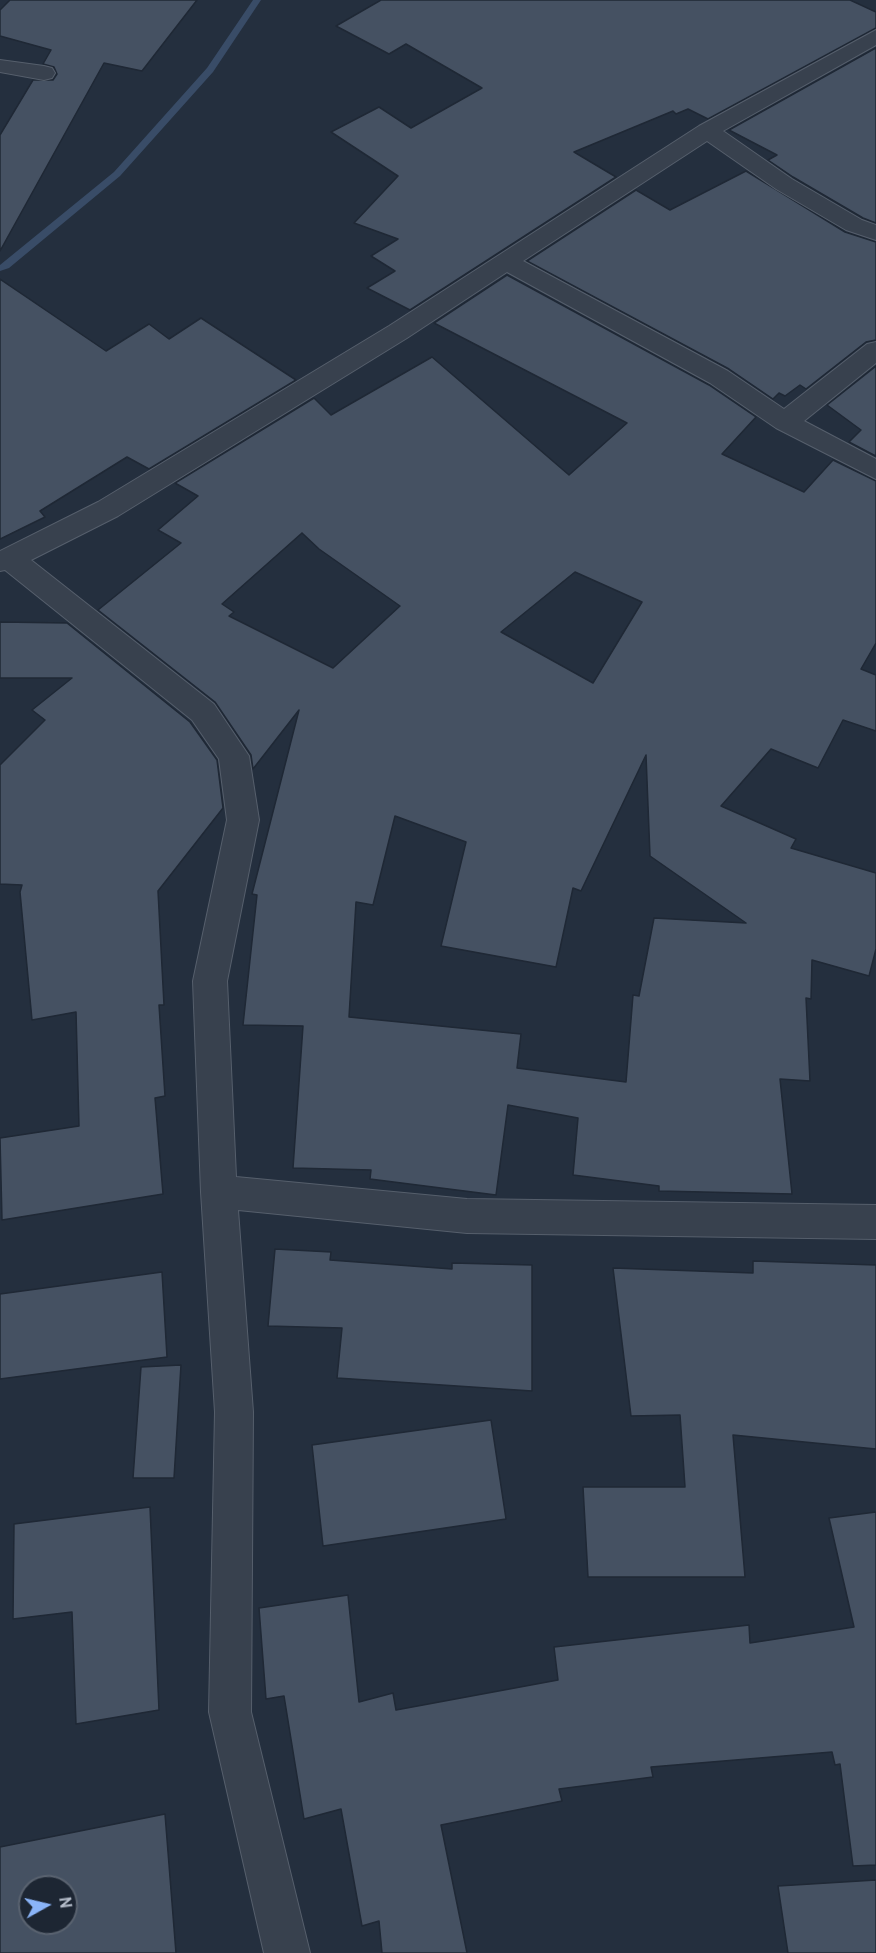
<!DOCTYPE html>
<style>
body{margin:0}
#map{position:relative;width:876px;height:1953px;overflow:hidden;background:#242f3e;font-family:Overpass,sans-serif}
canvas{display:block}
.north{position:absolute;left:18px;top:1875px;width:60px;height:60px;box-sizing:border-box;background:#1d2633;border:2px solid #59626f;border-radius:50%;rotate:82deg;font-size:16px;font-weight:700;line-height:24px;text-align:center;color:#b4bcc9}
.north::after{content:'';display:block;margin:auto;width:21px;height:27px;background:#8ab4f8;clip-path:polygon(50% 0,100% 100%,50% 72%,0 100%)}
</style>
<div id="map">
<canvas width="876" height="1953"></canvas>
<div class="north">N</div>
</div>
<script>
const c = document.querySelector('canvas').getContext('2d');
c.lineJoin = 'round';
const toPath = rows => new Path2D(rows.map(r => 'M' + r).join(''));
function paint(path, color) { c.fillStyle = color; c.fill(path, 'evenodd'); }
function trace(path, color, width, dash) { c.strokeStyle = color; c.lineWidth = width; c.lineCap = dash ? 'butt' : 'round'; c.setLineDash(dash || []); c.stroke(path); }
paint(toPath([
 [253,0,261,0,213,72,120,176,9,268,0,271,0,265,114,172,207,68,253,0]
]), '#394c67');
const building = toPath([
 [10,0,197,0,142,71,104,63,0,251,0,135,33,80,53,80,57,74,54,67,43,64,51,50,0,36,0,10,10,0],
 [381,0,850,0,876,12,876,28,708,119,688,109,676,114,673,111,574,152,616,177,410,310,367,288,395,271,371,256,398,239,354,223,398,176,331,132,379,107,411,128,482,88,406,44,389,54,336,26,381,0],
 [876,48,876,223,863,218,793,177,768,160,777,155,729,130,876,48],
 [746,171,845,232,876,242,876,340,866,342,806,389,800,385,785,396,779,393,773,399,729,369,527,261,636,190,670,210,746,171],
 [507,275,709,385,756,417,722,454,804,492,833,460,876,481,876,643,861,669,876,675,876,731,843,720,818,768,771,749,721,806,796,839,791,848,876,873,876,949,869,976,812,960,811,999,806,998,810,1081,780,1079,792,1194,659,1191,659,1186,573,1175,578,1118,508,1105,496,1195,370,1179,371,1170,293,1168,303,1026,243,1025,257,895,252,894,299,710,253,769,251,755,215,702,98,610,181,543,158,530,198,496,175,483,314,398,331,415,432,357,569,475,627,423,434,323,507,275],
 [302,533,319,549,400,606,333,668,229,616,234,612,222,604,302,533],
 [575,572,642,602,593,683,501,632,575,572],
 [646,755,650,856,746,923,654,918,639,996,633,995,626,1082,517,1068,521,1034,349,1017,356,902,373,905,395,816,466,842,441,946,556,967,573,888,581,891,646,755],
 [0,279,106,351,149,324,169,339,201,318,296,380,149,469,127,457,40,511,45,517,0,539,0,279],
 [876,366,876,456,849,442,861,430,827,405,876,366],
 [0,622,67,623,190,722,217,760,223,808,158,891,164,1005,159,1005,165,1096,155,1098,163,1194,2,1220,0,1138,79,1126,76,1012,32,1020,20,892,22,885,0,884,0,765,45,720,32,710,72,678,0,678,0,622],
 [275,1249,331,1252,330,1260,452,1269,452,1263,532,1265,532,1391,337,1378,342,1328,268,1326,275,1249],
 [753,1261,876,1265,876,1449,733,1435,745,1577,588,1577,583,1487,685,1487,680,1415,631,1416,613,1268,753,1273,753,1261],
 [162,1272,167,1357,0,1379,0,1294,162,1272],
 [181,1365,174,1478,133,1478,141,1367,181,1365],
 [491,1420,506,1519,323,1546,312,1445,491,1420],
 [150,1507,159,1710,76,1724,72,1612,13,1619,14,1524,150,1507],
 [876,1512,876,1865,853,1866,840,1764,835,1765,832,1752,651,1767,653,1777,559,1789,562,1801,441,1825,467,1953,382,1953,379,1921,362,1926,341,1809,304,1819,284,1696,266,1699,259,1608,348,1595,359,1702,393,1693,396,1710,558,1680,554,1647,749,1625,750,1643,854,1627,829,1518,876,1512],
 [165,1814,176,1953,0,1953,0,1847,165,1814],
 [30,1887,66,1887,66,1923,30,1923,30,1887],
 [876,1880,876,1953,788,1953,778,1886,876,1880]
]);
paint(building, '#455162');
trace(building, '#1f2835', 1.5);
const minor = toPath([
 [876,30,876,45,723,131,792,179,862,220,876,225,876,240,846,230,776,189,707,141,523,261,728,371,784,409,867,344,876,342,876,363,804,421,876,459,876,479,776,428,710,383,507,272,407,338,118,516,31,560,214,704,249,756,259,820,227,981,236,1177,467,1199,876,1205,876,1239,467,1233,238,1210,253,1412,251,1712,310,1953,264,1953,209,1712,215,1412,201,1192,193,981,227,820,219,759,192,720,5,570,0,571,0,551,98,502,389,326,699,126,876,30],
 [0,60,44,66,52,68,55,73,52,78,44,80,0,72,0,60]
]);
trace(minor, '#565f6c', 2);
paint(minor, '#38414e');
</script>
